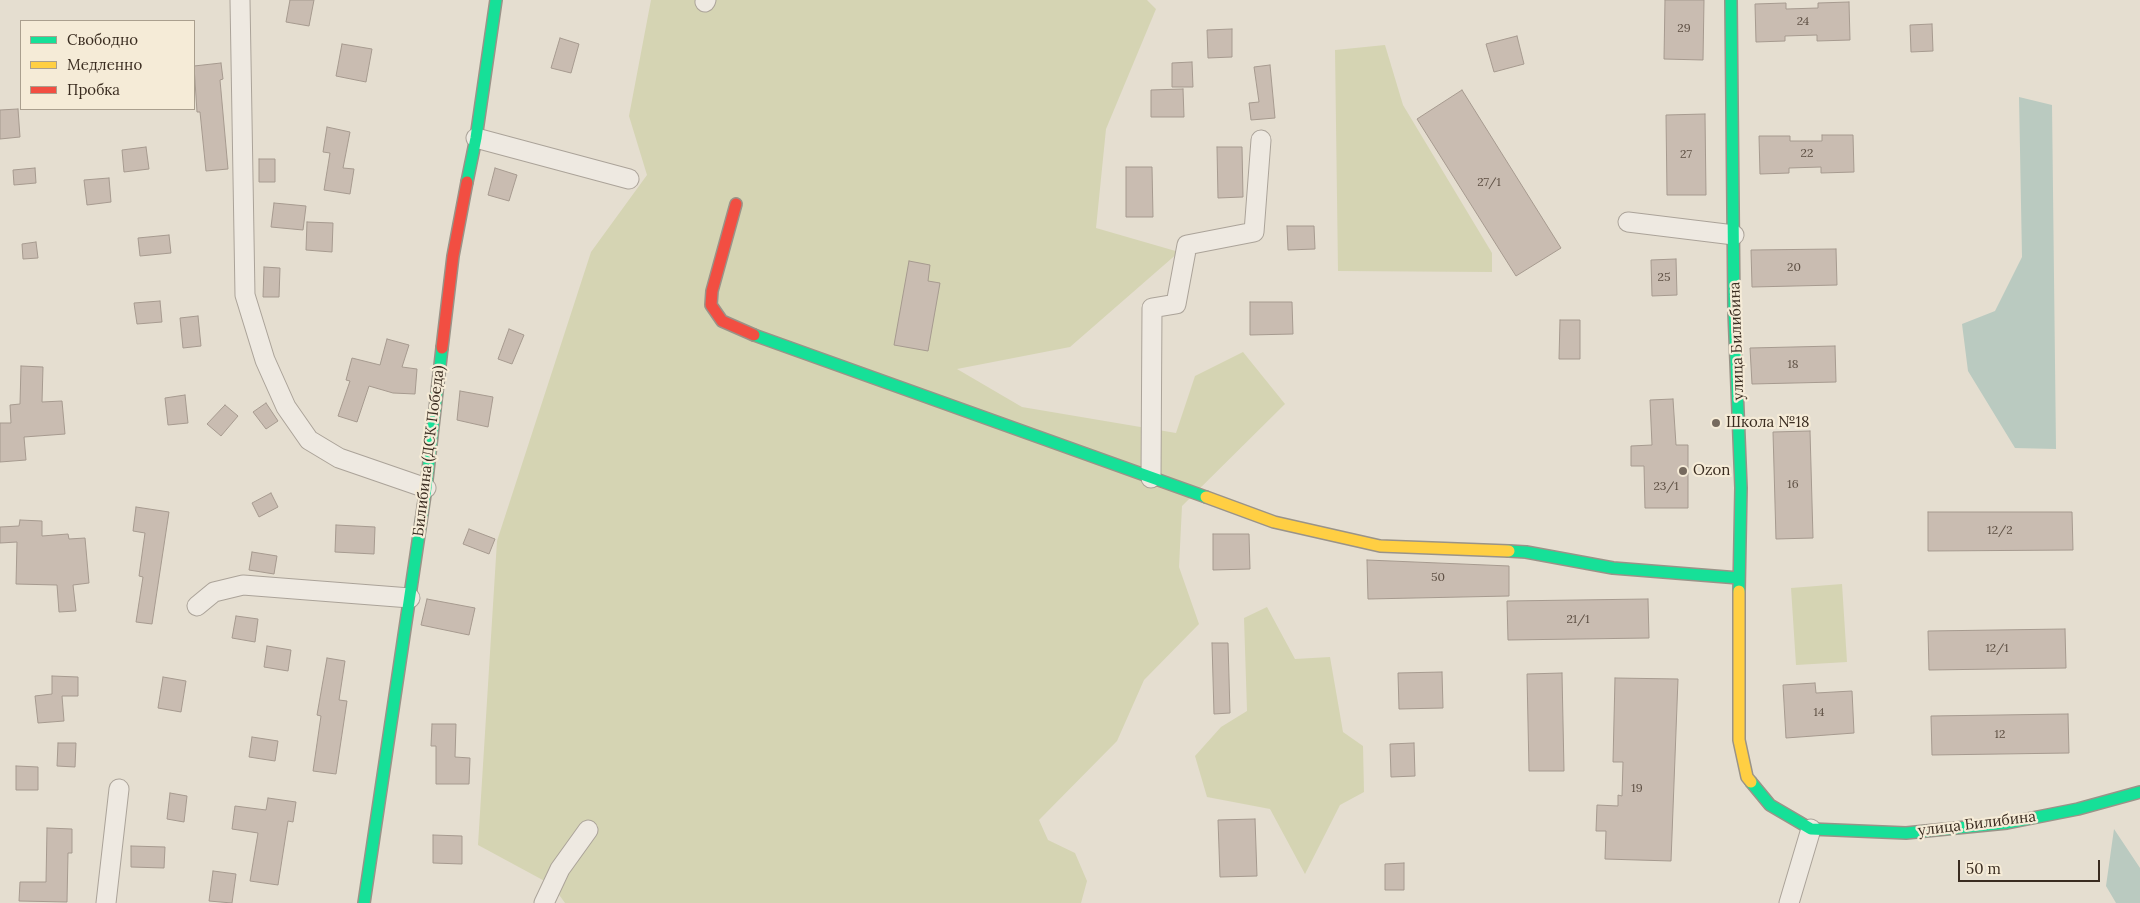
<!DOCTYPE html>
<meta charset="utf-8">
<style>
body{margin:0}
#map{position:relative;width:2140px;height:903px;overflow:hidden;background:#e5ded0;font-family:Lora,serif}
canvas{display:block}
.legend{position:absolute;left:20px;top:20px;width:175px;height:90px;box-sizing:border-box;background:#f5ebd7;border:1px solid #aa9f8e;margin:0;padding:6px 9px;list-style:none;font-size:15px;color:#3a2c20}
.legend li{display:flex;align-items:center;gap:10px;height:25px}
.legend b{width:25px;border:1px solid #aa9f8e}
.scale{position:absolute;left:1958px;top:860px;width:142px;height:22px;box-sizing:border-box;border:2px solid #3a2c20;border-top:0;padding-left:6px;font-size:15px;line-height:18px;white-space:nowrap;color:#3a2c20;-webkit-text-stroke:4px #f5ebd7;paint-order:stroke}
</style>
<div id="map">
<canvas width="2140" height="903"></canvas>
<ul class="legend">
<li><b style="height:6px;background:#16e098"></b>Свободно</li>
<li><b style="height:6px;background:#ffcf43"></b>Медленно</li>
<li><b style="height:6px;background:#f24e42"></b>Пробка</li>
</ul>
<div class="scale">50 m</div>
</div>
<script>
const c = document.querySelector('canvas').getContext('2d');
c.lineJoin = 'round';
function paint(path, color) { c.fillStyle = color; c.fill(path, 'evenodd'); }
const toPath = rows => new Path2D(rows.map(r => 'M' + r).join(''));
function trace(path, color, width, dash) { c.strokeStyle = color; c.lineWidth = width; c.lineCap = dash ? 'butt' : 'round'; c.setLineDash(dash || []); c.stroke(path); }
function label(font, color, halo, rows, align = 'center') {
  c.font = font + ' Lora,serif'; c.lineWidth = 4.5; c.setLineDash([]); c.textBaseline = 'middle'; c.strokeStyle = halo; c.fillStyle = color; for (const [text, x, y, turn = 0] of rows) {
    c.save(); c.translate(x, y); c.rotate((+turn || 0) * Math.PI / 180); c.textAlign = isNaN(turn) ? turn : align; if (halo) c.strokeText(text, 0, 0); c.fillText(text, 0, 0); c.restore();
  }
}
paint(toPath([
 [651,0,1147,0,1156,9,1106,129,1096,228,1179,252,1070,347,957,369,1022,407,1176,433,1195,376,1243,352,1285,404,1182,506,1179,567,1199,624,1144,680,1117,741,1039,820,1048,840,1075,853,1087,881,1081,903,565,903,552,885,478,845,497,541,591,252,647,175,629,116],
 [1385,45,1403,105,1492,253,1492,272,1338,271,1335,50],
 [1842,584,1847,662,1796,665,1791,588],
 [1267,607,1295,659,1330,657,1343,732,1363,746,1364,792,1340,805,1305,874,1270,809,1207,797,1195,756,1221,727,1247,711,1244,618]
]), '#d5d4b3');
paint(toPath([
 [2019,97,2052,105,2056,449,2015,448,1968,371,1962,324,1995,311,2022,257],
 [2114,829,2140,868,2140,903,2116,903,2106,886]
]), '#bacac0');
const building = toPath([
 [290,0,314,0,309,26,286,22,290,0],
 [1665,0,1704,0,1703,60,1664,59,1665,0],
 [1849,2,1850,40,1817,41,1817,35,1785,36,1785,41,1756,42,1755,4,1786,3,1786,9,1818,8,1818,3,1849,2],
 [1932,24,1933,51,1911,52,1910,25,1932,24],
 [1232,29,1232,57,1208,58,1207,30,1232,29],
 [1517,36,1524,64,1494,72,1486,44,1517,36],
 [560,38,579,44,571,73,551,68,560,38],
 [342,44,372,49,366,82,336,76,342,44],
 [1192,62,1193,87,1172,87,1172,63,1192,62],
 [221,63,223,79,220,80,228,169,206,171,200,112,197,112,194,66,221,63],
 [1270,65,1275,118,1251,120,1249,103,1259,102,1254,67,1270,65],
 [1183,89,1184,117,1151,117,1151,90,1183,89],
 [1462,90,1561,248,1516,276,1417,119,1462,90],
 [18,109,20,137,0,139,0,110,18,109],
 [1705,114,1706,195,1667,195,1666,115,1705,114],
 [327,127,350,132,343,168,354,169,350,194,324,190,330,153,323,152,327,127],
 [1822,135,1853,135,1854,172,1821,173,1821,167,1789,168,1789,173,1760,174,1759,136,1790,136,1790,141,1822,141,1822,135],
 [146,147,149,169,124,172,122,150,146,147],
 [1217,147,1242,147,1243,197,1218,198,1217,147],
 [259,159,275,159,275,182,259,182,259,159],
 [1126,167,1152,167,1153,217,1126,217,1126,167],
 [35,168,36,183,14,185,13,170,35,168],
 [495,168,517,175,509,201,488,195,495,168],
 [109,178,111,202,87,205,84,180,109,178],
 [274,203,306,206,303,230,271,227,274,203],
 [307,222,333,223,332,252,306,250,307,222],
 [1287,226,1314,226,1315,249,1288,250,1287,226],
 [169,235,171,253,140,256,138,238,169,235],
 [36,242,38,258,23,259,22,244,36,242],
 [1836,249,1837,285,1752,287,1751,250,1836,249],
 [1676,259,1677,295,1652,296,1651,260,1676,259],
 [909,261,930,265,928,281,940,283,928,351,894,345,909,261],
 [264,267,280,268,279,297,263,297,264,267],
 [160,301,162,322,137,324,134,303,160,301],
 [1250,302,1292,302,1293,334,1250,335,1250,302],
 [198,316,201,346,183,348,180,318,198,316],
 [1560,320,1580,320,1580,359,1559,359,1560,320],
 [509,329,524,335,512,364,498,359,509,329],
 [387,339,409,345,402,367,417,369,415,394,393,393,369,386,357,422,338,416,350,381,346,380,352,358,380,365,387,339],
 [1835,346,1836,382,1752,384,1750,348,1835,346],
 [21,366,43,367,42,402,62,401,65,434,24,437,26,460,0,462,0,423,11,423,10,405,20,404,21,366],
 [460,391,493,397,488,427,457,420,460,391],
 [185,395,188,423,168,425,165,398,185,395],
 [1673,399,1676,445,1688,445,1688,508,1645,508,1644,466,1631,466,1631,446,1652,445,1650,400,1673,399],
 [266,403,278,421,266,429,253,412,266,403],
 [225,405,238,416,221,436,207,424,225,405],
 [1810,431,1813,538,1776,539,1773,432,1810,431],
 [271,493,278,507,259,517,252,503,271,493],
 [136,507,169,512,152,624,136,622,143,577,139,576,145,533,133,531,136,507],
 [1928,512,2072,512,2073,550,1928,551,1928,512],
 [20,520,42,521,42,536,68,534,69,539,85,538,89,583,73,585,76,611,59,612,57,585,16,584,17,542,0,543,0,527,19,526,20,520],
 [336,525,375,527,374,554,335,552,336,525],
 [469,529,495,539,489,554,463,544,469,529],
 [1213,534,1249,534,1250,569,1213,570,1213,534],
 [252,552,277,556,274,574,249,570,252,552],
 [1367,560,1509,566,1509,596,1368,599,1367,560],
 [427,599,475,608,469,635,421,625,427,599],
 [1648,599,1649,638,1508,640,1507,601,1648,599],
 [236,616,258,619,255,642,232,638,236,616],
 [2065,629,2066,668,1929,670,1928,631,2065,629],
 [1212,643,1228,643,1230,713,1214,714,1212,643],
 [267,646,291,650,288,671,264,667,267,646],
 [327,658,345,661,339,700,347,701,336,774,313,771,321,716,317,715,327,658],
 [1442,672,1443,708,1399,709,1398,673,1442,672],
 [1562,673,1564,771,1529,771,1527,674,1562,673],
 [52,676,78,677,78,696,62,696,64,721,38,723,35,696,52,694,52,676],
 [163,677,186,681,181,712,158,708,163,677],
 [1615,678,1678,679,1671,861,1605,859,1606,831,1596,831,1597,805,1618,806,1618,795,1622,796,1623,762,1613,762,1615,678],
 [1815,683,1816,693,1852,691,1854,733,1786,738,1783,685,1815,683],
 [2068,714,2069,753,1932,755,1931,716,2068,714],
 [432,724,456,724,455,757,470,758,469,784,436,784,436,746,431,746,432,724],
 [252,737,278,741,275,761,249,757,252,737],
 [58,743,76,743,75,767,57,766,58,743],
 [1414,743,1415,776,1391,777,1390,744,1414,743],
 [16,766,38,767,38,790,16,790,16,766],
 [170,793,187,796,184,822,167,819,170,793],
 [268,798,296,802,293,822,288,821,278,885,250,881,258,833,232,829,235,806,266,810,268,798],
 [1255,819,1257,876,1220,877,1218,820,1255,819],
 [47,828,72,829,72,853,68,853,67,902,19,901,20,882,46,882,47,828],
 [433,835,462,836,462,864,433,863,433,835],
 [131,846,165,847,164,868,131,867,131,846],
 [1404,863,1404,890,1385,890,1385,864,1404,863],
 [213,871,236,874,232,903,209,901,213,871]
]);
paint(building, '#c9bcb1');
trace(building, '#a69a8f', 1);
const street = toPath([
 [240,0,245,295,265,360,286,407,309,440,339,458,426,488],
 [705,2,706,0],
 [476,138,629,179],
 [1628,222,1734,235],
 [1151,478,1152,308,1176,304,1187,245,1254,232,1261,140],
 [197,606,214,592,243,585,410,598],
 [106,903,119,789],
 [544,903,560,869,588,830],
 [1789,903,1811,829]
]);
const fast = toPath([
 [1731,0,1734,311,1741,488,1739,591],
 [467,182,476,138,496,0],
 [754,335,1206,497],
 [1509,551,1526,552,1613,568,1739,578],
 [1751,782,1770,805,1811,829,1906,833,2007,823,2078,809,2140,792],
 [364,903,426,488,442,348]
]);
const slow = toPath([
 [1206,497,1274,522,1380,546,1509,551],
 [1739,591,1739,740,1747,777,1751,782]
]);
const jam = toPath([
 [736,204,712,291,711,305,722,321,754,335],
 [442,348,453,256,467,182]
]);
trace(street, '#aba399', 21);
trace(fast, '#9a9388', 14);
trace(slow, '#9a9388', 14);
trace(jam, '#9a9388', 14);
trace(street, '#eee9e1', 19);
trace(fast, '#16e098', 11);
trace(slow, '#ffcf43', 11);
trace(jam, '#f24e42', 11);
for (const [x, y, r, color] of [
 [1716,423,5,"#766a5e"],
 [1683,471,5,"#766a5e"]
]) { const dot = new Path2D(); dot.arc(x, y, r, 0, 2 * Math.PI); c.fillStyle = color; c.fill(dot); trace(dot, '#f5ebd7', 2); }
label('12px', '#5e5044', null, [
 ["24",1803,22],
 ["29",1684,29],
 ["22",1807,154],
 ["27",1686,155],
 ["27/1",1489,183],
 ["20",1794,268],
 ["25",1664,278],
 ["18",1793,365],
 ["16",1793,485],
 ["23/1",1666,487],
 ["12/2",2000,531],
 ["50",1438,578],
 ["21/1",1578,620],
 ["12/1",1997,649],
 ["14",1819,713],
 ["12",2000,735],
 ["19",1637,789]
]);
label('15px', '#3a2c20', '#f5ebd7', [
 ["улица Билибина",1737,341,-92],
 ["Билибина (ДСК Победа)",429,451,-83],
 ["улица Билибина",1977,824,-7]
]);
label('15px', '#3a2c20', '#f5ebd7', [
 ["Школа №18",1726,423],
 ["Ozon",1693,471]
], 'left');
</script>
